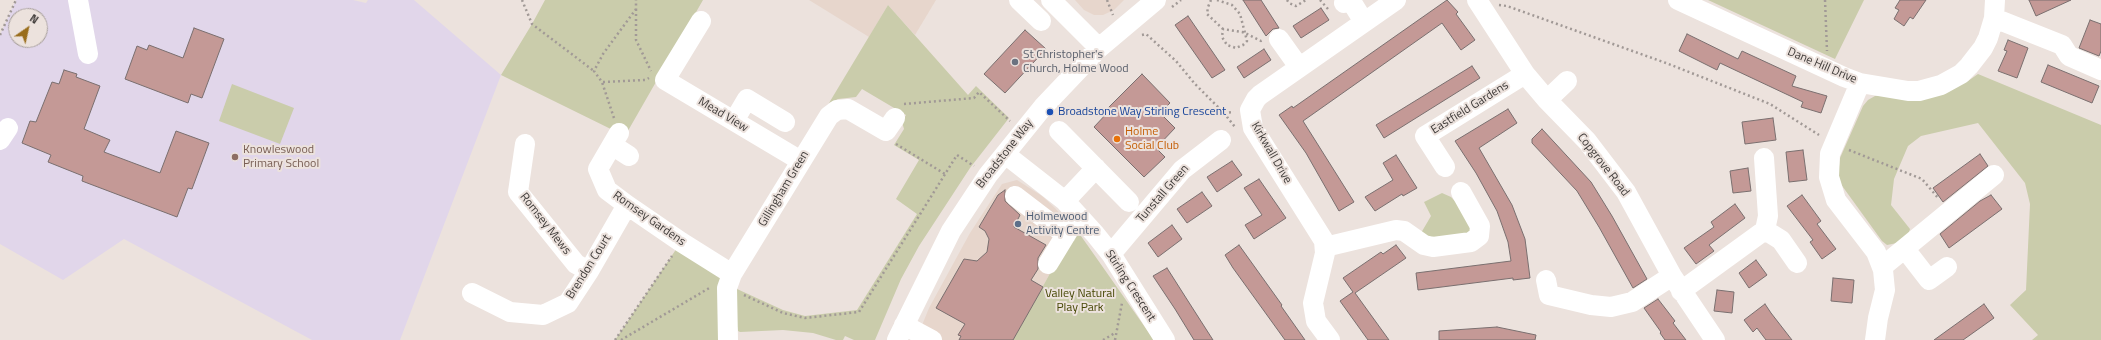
<!DOCTYPE html>
<style>
body{margin:0}
#map{position:relative;width:2101px;height:340px;overflow:hidden;background:#ece2dd;font-family:"Titillium Web",sans-serif}
canvas{display:block}
.north{position:absolute;left:8px;top:8px;width:40px;height:40px;box-sizing:border-box;background:#ece2dd;border:1px solid #a79f9b;border-radius:50%;rotate:34deg;font-size:11px;font-weight:700;line-height:16px;text-align:center;color:#3f3b39}
.north::after{content:'';display:block;margin:auto;width:14px;height:18px;background:#996d1b;clip-path:polygon(50% 0,100% 100%,50% 72%,0 100%)}
</style>
<div id="map">
<canvas width="2101" height="340"></canvas>
<div class="north">N</div>
</div>
<script>
const c = document.querySelector('canvas').getContext('2d');
c.lineJoin = 'round';
function paint(path, color) { c.fillStyle = color; c.fill(path, 'evenodd'); }
const toPath = rows => new Path2D(rows.map(r => 'M' + r).join(''));
function trace(path, color, width, dash) { c.strokeStyle = color; c.lineWidth = width; c.lineCap = dash ? 'butt' : 'round'; c.setLineDash(dash || []); c.stroke(path); }
function label(font, color, halo, rows, align = 'center') {
  c.font = font + ' "Titillium Web",sans-serif'; c.lineWidth = 4; c.setLineDash([]); c.textBaseline = 'middle'; c.strokeStyle = halo; c.fillStyle = color; for (const [text, x, y, turn = 0] of rows) {
    c.save(); c.translate(x, y); c.rotate((+turn || 0) * Math.PI / 180); c.textAlign = isNaN(turn) ? turn : align; if (halo) c.strokeText(text, 0, 0); c.fillText(text, 0, 0); c.restore();
  }
}
paint(toPath([
 [809,0,936,0,915,35,888,5,869,37],
 [1075,0,1124,0,1114,10,1103,15,1094,15,1084,10],
 [1017,180,1042,196,1055,208,1066,220,1073,232,1013,340,916,340,929,308,970,233,1002,184]
]), '#e7d6cc');
paint(toPath([
 [16,0,353,0,366,3,368,0,414,0,501,75,400,340,312,340,124,239,63,280,0,244,0,35],
 [16,16,40,16,40,40,16,40]
]), '#e1d6ea');
paint(toPath([
 [545,0,703,0,625,136,501,75,532,24],
 [1708,0,1864,0,1835,59],
 [888,5,968,95,976,86,1009,118,970,168,919,246,901,279,875,340,854,340,845,336,843,340,836,340,813,333,783,330,740,332,738,331,733,308,737,289,783,310,805,316,857,310,917,214,896,199,919,160,894,145,904,129,902,122,906,115,862,89,856,97,838,99,829,103],
 [1978,74,2101,125,2101,340,2032,340,2038,335,2010,305,2026,290,2030,204,2025,183,1978,123,1921,136,1908,146,1894,179,1891,205,1910,229,1908,235,1897,243,1887,245,1882,241,1840,183,1838,175,1840,158,1863,106,1868,100,1875,96,1968,81],
 [232,84,294,108,280,144,219,121],
 [1442,193,1451,197,1462,208,1472,233,1429,239,1421,233,1431,216,1424,202],
 [1073,232,1081,236,1154,340,1013,340],
 [681,242,732,274,728,340,615,340]
]), '#caccab');
const building = toPath([
 [1243,0,1261,0,1279,28,1273,29,1266,36,1243,0],
 [1447,0,1458,12,1456,14,1475,40,1461,50,1442,23,1303,121,1354,202,1339,211,1306,153,1279,115,1292,106,1293,108,1447,0],
 [1900,0,1926,0,1913,19,1910,17,1904,26,1894,19,1899,10,1895,8,1900,0],
 [2029,0,2071,0,2036,16,2029,0],
 [1321,8,1329,20,1301,38,1293,26,1321,8],
 [1188,16,1225,70,1212,78,1175,25,1188,16],
 [2090,20,2101,24,2101,51,2099,56,2079,48,2090,20],
 [194,28,224,39,202,98,191,94,188,103,125,79,137,46,147,50,149,45,183,58,194,28],
 [1025,30,1046,49,1005,93,984,74,1025,30],
 [1687,34,1738,59,1742,51,1796,76,1792,86,1827,96,1821,113,1801,107,1803,102,1720,63,1717,70,1679,51,1687,34],
 [2008,40,2028,48,2017,78,1998,71,2007,51,2004,50,2008,40],
 [1264,49,1271,60,1244,78,1237,67,1264,49],
 [2048,65,2099,86,2092,103,2041,82,2048,65],
 [1472,66,1480,78,1384,138,1376,125,1472,66],
 [64,70,77,74,76,77,100,86,84,129,110,140,104,152,160,173,176,131,209,143,192,189,188,188,177,217,82,181,83,176,48,162,51,155,22,143,30,121,36,122,52,82,59,84,64,70],
 [1142,74,1170,103,1160,113,1175,128,1156,148,1165,157,1144,177,1094,127,1109,111,1107,109,1142,74],
 [1508,109,1517,123,1479,148,1512,205,1525,239,1530,278,1513,280,1513,278,1418,290,1416,273,1511,261,1508,242,1497,211,1476,173,1455,141,1508,109],
 [1773,118,1776,140,1745,144,1742,122,1773,118],
 [1542,129,1591,182,1612,216,1647,279,1633,288,1599,227,1577,191,1532,143,1532,139,1542,129],
 [1803,150,1807,180,1789,182,1786,152,1803,150],
 [1980,154,1988,166,1943,202,1933,188,1980,154],
 [1396,155,1417,188,1403,196,1402,194,1375,211,1365,197,1393,180,1383,163,1396,155],
 [1232,161,1242,175,1217,192,1207,177,1232,161],
 [1748,168,1751,191,1733,193,1730,171,1748,168],
 [1259,179,1286,218,1254,239,1245,225,1262,215,1244,188,1259,179],
 [1005,190,1005,201,1020,215,1014,227,1046,245,1038,258,1038,269,1031,280,1043,287,1013,340,959,340,961,336,958,335,965,324,936,308,964,259,977,261,987,252,989,239,985,231,979,227,998,195,1005,190],
 [1202,192,1212,206,1187,223,1177,209,1202,192],
 [1802,195,1821,221,1817,224,1836,249,1822,259,1810,242,1813,240,1787,206,1802,195],
 [1991,195,2002,209,1949,248,1940,234,1980,201,1991,195],
 [1735,204,1745,218,1709,245,1714,251,1696,264,1684,248,1714,227,1711,222,1735,204],
 [1172,225,1182,239,1158,257,1148,243,1172,225],
 [1239,245,1282,305,1281,306,1305,340,1285,340,1233,268,1225,255,1239,245],
 [1396,245,1406,258,1355,293,1389,340,1368,340,1340,301,1353,292,1343,278,1381,252,1383,254,1396,245],
 [1756,260,1767,275,1749,288,1739,273,1756,260],
 [1167,268,1188,301,1213,340,1194,340,1175,309,1153,276,1167,268],
 [1833,278,1854,280,1852,303,1831,301,1833,278],
 [1717,290,1734,292,1732,313,1714,311,1717,290],
 [1658,299,1675,321,1673,323,1686,340,1665,340,1660,333,1661,332,1644,308,1658,299],
 [1765,304,1771,313,1792,340,1766,340,1757,328,1753,332,1744,320,1765,304],
 [1984,304,1994,318,1963,340,1934,340,1984,304],
 [1497,327,1536,335,1535,340,1439,340,1439,331,1497,327]
]);
paint(building, '#c49996');
trace(building, '#7a6f6f', 1);
trace(toPath([
 [522,0,532,24,594,71],
 [1107,0,1113,15],
 [1211,0,1208,7,1207,14,1223,29],
 [1217,0,1232,5,1240,14,1245,33,1247,41,1243,45,1236,48,1227,45,1222,37,1223,29,1242,32,1245,33,1261,41,1263,40],
 [1287,0,1289,3,1296,6,1306,0],
 [1320,0,1328,9],
 [1825,0,1827,51],
 [1499,5,1507,6,1666,63,1770,104,1819,135],
 [1172,7,1181,0],
 [636,9,636,40,651,71],
 [0,35,16,0],
 [1142,35,1146,34,1176,61,1195,84,1224,113,1235,127],
 [603,82,645,80,649,78],
 [904,104,974,98,979,92,1010,121],
 [1224,113,1234,112],
 [614,118,602,82,594,71,603,54,636,9,636,0],
 [896,144,945,174],
 [1849,150,1922,179,1939,199],
 [744,295,783,313,805,318,859,312,957,155,974,166],
 [615,340,672,256],
 [621,340,711,287],
 [1103,340,1115,333],
 [1115,340,1122,303]
]), '#a19996', 2.5, [2, 3]);
trace(toPath([
 [78,0,88,54],
 [1019,0,1041,21],
 [1051,0,1099,48],
 [1477,0,1525,74,1547,100,1587,141,1626,192,1672,276,1715,340],
 [1678,0,1844,77,1860,83,1908,91,1919,91,1941,85,1961,74,1969,66,1983,48,1988,38,1994,18,1995,0],
 [1344,3,1351,1,1364,22],
 [1994,18,2062,45,2069,56,2101,70],
 [701,21,665,80,801,161],
 [1279,39,1299,67],
 [1860,83,1830,154,1829,177,1836,200,1876,252,1883,270,1885,290,1878,318,1875,340],
 [1547,100,1567,81],
 [734,121,747,99,785,122],
 [1059,131,1129,202],
 [619,133,598,169,607,190,627,205,681,242,732,274],
 [0,140,8,128],
 [525,144,518,192,576,264,589,271],
 [612,145,629,156],
 [1005,154,1065,201,1095,234,1111,254,1165,340],
 [1445,167,1425,136,1525,74],
 [1015,196,1066,235],
 [1065,201,1096,168],
 [1765,230,1781,240,1797,263],
 [1325,247,1396,230,1404,231,1424,245,1433,247,1471,242,1479,236,1480,226,1461,192],
 [1905,249,1929,280,1947,267],
 [1111,254,1182,170,1221,140],
 [1048,264,1073,223],
 [1882,267,1994,175],
 [1546,280,1549,295,1591,305,1611,307,1632,302,1672,276],
 [1681,291,1765,230,1768,216,1764,158],
 [472,293,510,312,543,315,568,303,589,271,627,205],
 [904,325,932,340],
 [728,340,727,288,732,274,829,116,837,110,848,109,886,131,895,118],
 [897,340,951,231,988,175,1043,107,1099,48,1156,0],
 [1330,340,1316,321,1313,303,1325,253,1324,241,1253,128,1250,110,1256,99,1260,95,1396,0]
]), '#fff', 20);
for (const [x, y, r, color] of [
 [1015,62,4,"#6b7280"],
 [1050,112,4,"#1a4fb4"],
 [1117,139,4,"#e8710a"],
 [235,157,4,"#8d6e63"],
 [1018,224,4,"#5c6f8a"]
]) { const dot = new Path2D(); dot.arc(x, y, r, 0, 2 * Math.PI); c.fillStyle = color; c.fill(dot); trace(dot, '#ece2dd', 1.5); }
label('12px', '#5b616d', '#ece2dd', [
 ["St Christopher's",1023,55],
 ["Church, Holme Wood",1023,69]
], 'left');
label('12px', '#3f3b39', '#ece2dd', [
 ["Dane Hill Drive",1822,66,23],
 ["Eastfield Gardens",1470,108,-32],
 ["Mead View",723,115,31],
 ["Kirkwall Drive",1271,153,60],
 ["Broadstone Way",1005,154,-52],
 ["Copgrove Road",1603,165,52],
 ["Gillingham Green",784,189,-59],
 ["Tunstall Green",1163,194,-49],
 ["Romsey Gardens",649,219,35],
 ["Romsey Mews",545,224,52],
 ["Brendon Court",589,267,-58],
 ["Stirling Crescent",1130,286,57]
]);
label('12px', '#164399', '#ece2dd', [
 ["Broadstone Way Stirling Crescent",1058,112]
], 'left');
label('12px', '#c56008', '#ece2dd', [
 ["Holme",1125,132],
 ["Social Club",1125,146]
], 'left');
label('12px', '#785e54', '#ece2dd', [
 ["Knowleswood",243,150],
 ["Primary School",243,164]
], 'left');
label('12px', '#4e5e75', '#ece2dd', [
 ["Holmewood",1026,217],
 ["Activity Centre",1026,231]
], 'left');
label('12px', '#464704', '#ece2dd', [
 ["Valley Natural",1080,294],
 ["Play Park",1080,308]
]);
</script>
